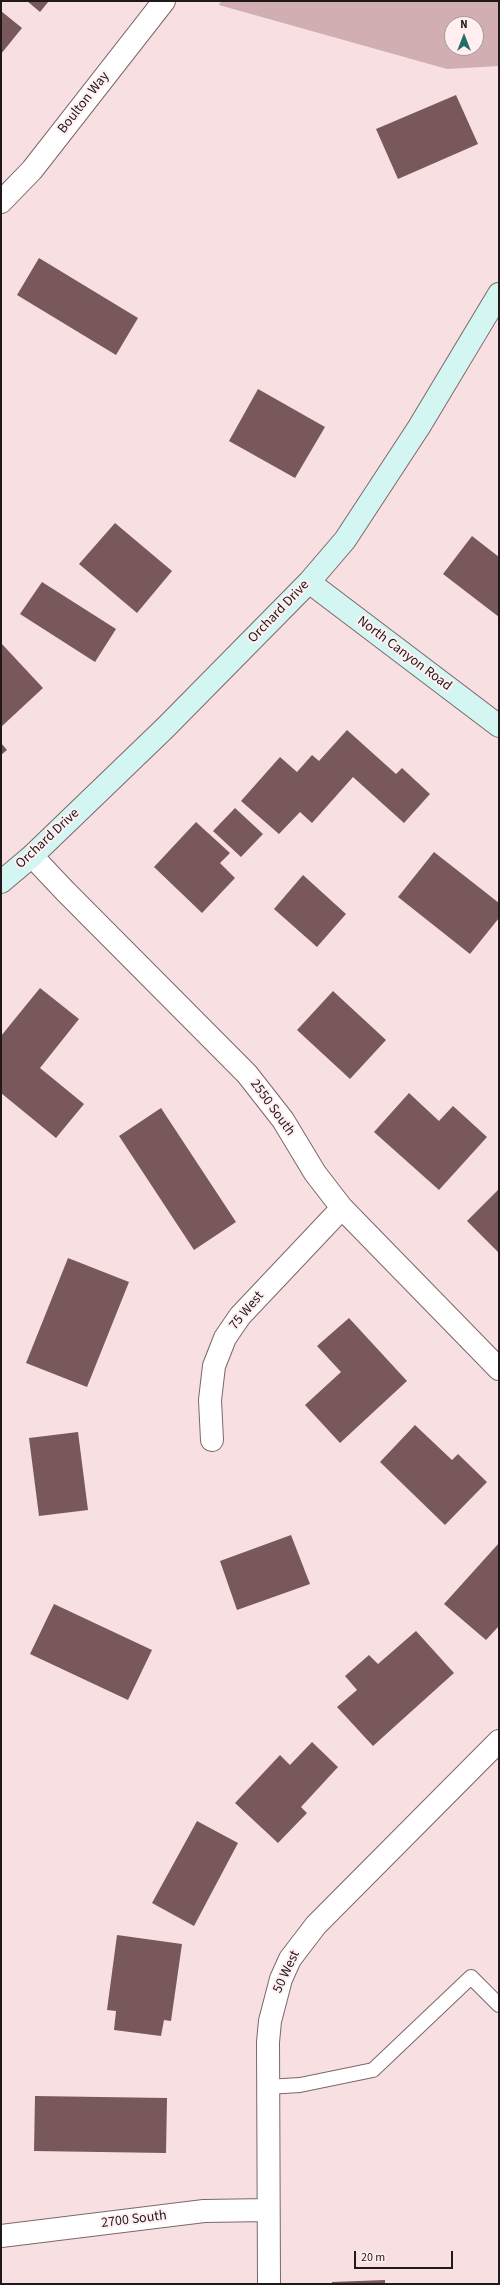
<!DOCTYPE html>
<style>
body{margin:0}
#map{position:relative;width:500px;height:2285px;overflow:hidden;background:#f8dfe2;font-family:"Source Sans 3",sans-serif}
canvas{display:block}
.frame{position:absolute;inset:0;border:2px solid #201819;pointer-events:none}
.north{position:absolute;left:444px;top:16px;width:40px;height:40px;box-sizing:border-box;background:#ffeff1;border:1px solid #a6999b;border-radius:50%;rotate:0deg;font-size:11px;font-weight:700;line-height:16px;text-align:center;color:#201819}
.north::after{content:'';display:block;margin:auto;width:14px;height:18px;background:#246d66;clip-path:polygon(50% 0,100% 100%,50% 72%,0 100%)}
.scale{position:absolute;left:354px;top:2251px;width:99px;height:18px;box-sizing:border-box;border:2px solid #201819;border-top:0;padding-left:5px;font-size:12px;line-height:14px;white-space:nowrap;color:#201819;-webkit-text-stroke:3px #ffeff1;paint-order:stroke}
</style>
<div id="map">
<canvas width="500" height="2285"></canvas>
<div class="frame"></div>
<div class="north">N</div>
<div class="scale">20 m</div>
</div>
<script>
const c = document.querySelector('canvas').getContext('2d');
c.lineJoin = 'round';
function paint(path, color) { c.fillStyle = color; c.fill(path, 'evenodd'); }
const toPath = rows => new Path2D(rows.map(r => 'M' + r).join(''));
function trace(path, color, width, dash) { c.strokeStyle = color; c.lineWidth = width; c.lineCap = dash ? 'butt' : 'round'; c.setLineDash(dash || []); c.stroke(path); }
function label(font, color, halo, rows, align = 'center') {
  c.font = font + ' "Source Sans 3",sans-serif'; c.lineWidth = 4; c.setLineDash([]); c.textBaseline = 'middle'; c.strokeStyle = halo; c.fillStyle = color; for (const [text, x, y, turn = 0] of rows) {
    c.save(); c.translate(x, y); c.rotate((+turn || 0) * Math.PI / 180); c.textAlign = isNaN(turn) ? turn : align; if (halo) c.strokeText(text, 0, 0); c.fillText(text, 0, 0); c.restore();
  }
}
paint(toPath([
 [221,1,499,1,499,66,447,69,219,5],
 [452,24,476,24,476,48,452,48]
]), '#d0aeb2');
paint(toPath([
 [27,1,49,1,40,12],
 [1,11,22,28,1,54],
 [456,95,478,144,398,179,376,129],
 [39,258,138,318,116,355,17,295],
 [258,389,325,427,295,478,229,441],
 [115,523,172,571,137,613,79,564],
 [472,536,499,557,499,617,443,574],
 [42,582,116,629,95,662,20,614],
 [1,643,43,688,1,727],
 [347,730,396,774,402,768,430,794,404,823,353,777,312,823,300,812,279,834,241,801,280,757,297,772,312,755,319,761],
 [1,743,7,750,1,755],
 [235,808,263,834,241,857,213,831],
 [196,822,230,853,220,863,235,878,202,913,154,867],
 [434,852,499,903,499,918,470,954,398,897],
 [303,875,346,914,317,947,274,909],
 [40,988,79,1019,40,1068,84,1104,56,1138,1,1093,1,1036],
 [333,991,386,1040,350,1079,297,1030],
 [409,1093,439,1121,453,1106,487,1137,439,1190,374,1132],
 [161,1108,236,1222,194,1250,119,1136],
 [499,1189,499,1253,467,1221],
 [68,1258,129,1282,87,1387,26,1363],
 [349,1318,407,1381,340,1443,305,1405,341,1372,317,1346],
 [415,1425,452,1460,458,1454,487,1482,445,1525,380,1462],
 [78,1432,88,1510,39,1516,29,1438],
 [291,1535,310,1584,237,1610,220,1561],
 [499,1543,499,1626,486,1640,444,1604],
 [54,1604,152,1650,128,1700,30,1654],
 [416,1631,454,1673,373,1746,337,1707,357,1690,345,1676,369,1655,378,1664],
 [312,1742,338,1767,301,1807,307,1813,278,1843,235,1803,280,1755,290,1765],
 [197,1821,238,1843,194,1926,152,1903],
 [117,1935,182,1944,171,2021,164,2020,161,2036,114,2030,116,2011,107,2010],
 [35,2096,167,2098,166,2153,34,2151],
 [385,2280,385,2284,332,2284,332,2282]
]), '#79585c');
const lane = toPath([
 [267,2087,300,2085,373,2070,471,1977,499,2005]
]);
const street = toPath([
 [1,202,32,170,164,1],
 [32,856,65,891,247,1074,283,1120,315,1173,342,1208,499,1369],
 [212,1440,210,1400,214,1366,225,1338,240,1316,342,1208],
 [1,2236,204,2211,268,2210],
 [269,2284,268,2042,270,2021,281,1979,290,1959,316,1925,499,1741]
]);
const secondary = toPath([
 [309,582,499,726],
 [1,882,32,856,165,728,309,582,345,540,419,427,499,294]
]);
trace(lane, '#7d676a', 16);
trace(street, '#7d676a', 24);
trace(secondary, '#7d676a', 24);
trace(lane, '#fff', 14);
trace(street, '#fff', 22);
trace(secondary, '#d3f6f2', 22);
label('14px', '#201819', '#ffeff1', [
 ["Boulton Way",84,103,-52],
 ["Orchard Drive",279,612,-46],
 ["North Canyon Road",404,654,37],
 ["Orchard Drive",48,839,-43],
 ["2550 South",272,1108,54],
 ["75 West",247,1311,-50],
 ["50 West",287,1972,-65],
 ["2700 South",134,2220,-7]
]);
</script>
